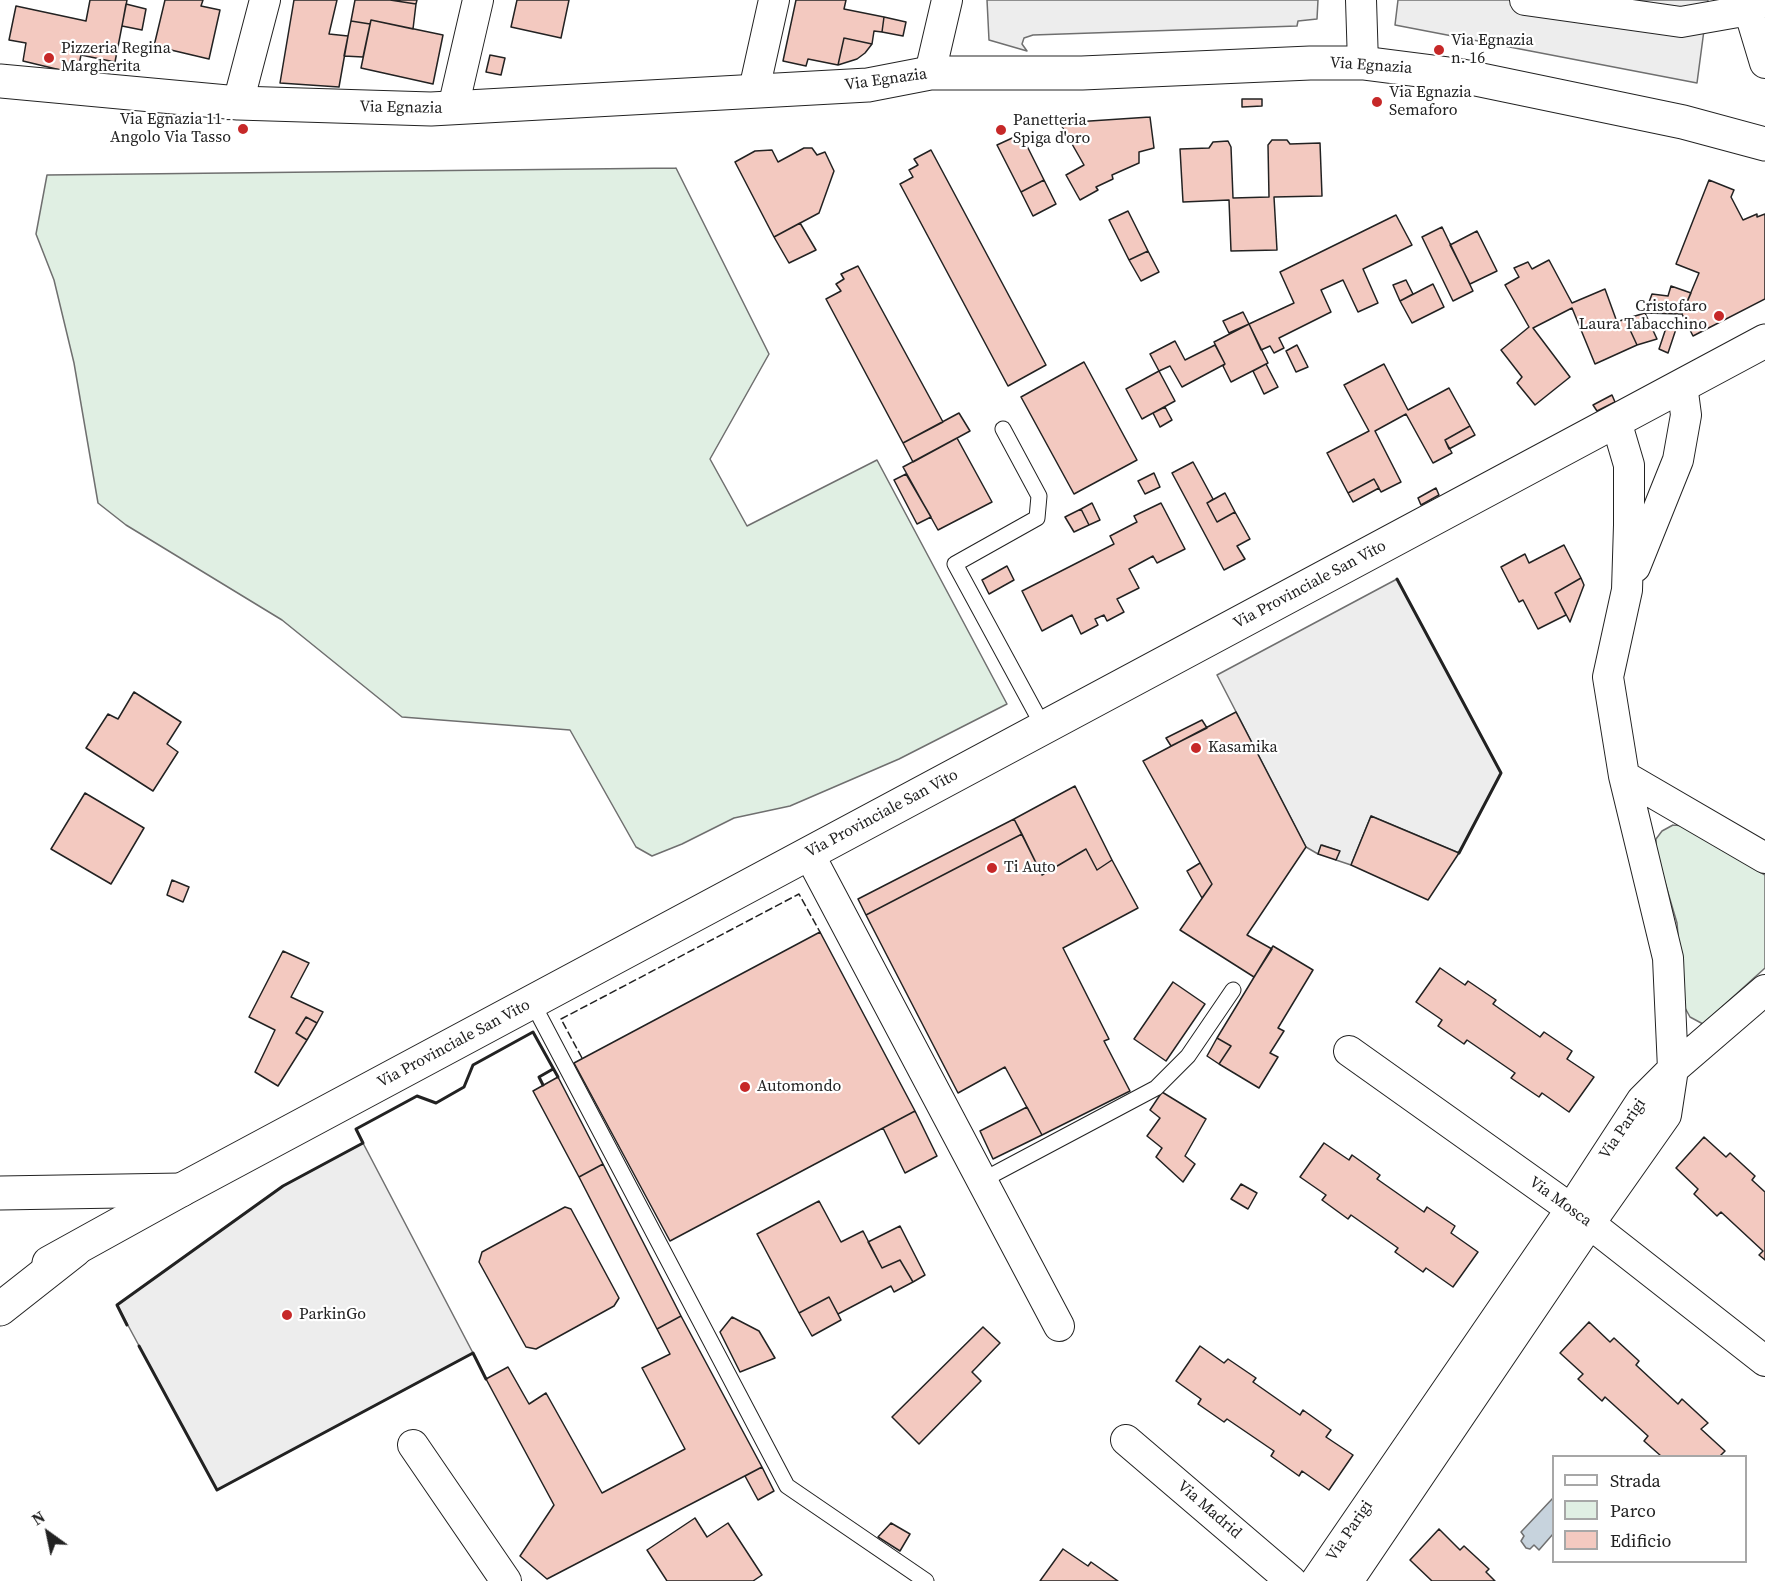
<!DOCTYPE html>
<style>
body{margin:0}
#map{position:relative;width:1765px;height:1581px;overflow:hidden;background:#fff;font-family:"Source Serif 4",serif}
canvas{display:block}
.legend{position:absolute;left:1552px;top:1455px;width:195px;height:108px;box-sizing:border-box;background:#fff;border:2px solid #a7a7a7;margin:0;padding:8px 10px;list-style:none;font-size:18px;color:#222}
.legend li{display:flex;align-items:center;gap:12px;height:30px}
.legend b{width:30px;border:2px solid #a7a7a7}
.north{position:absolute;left:18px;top:1503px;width:60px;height:60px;-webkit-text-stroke:4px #fff;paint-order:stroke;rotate:327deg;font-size:16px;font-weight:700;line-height:24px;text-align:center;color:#222}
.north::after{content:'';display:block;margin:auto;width:21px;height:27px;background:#222;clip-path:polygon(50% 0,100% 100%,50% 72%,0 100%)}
</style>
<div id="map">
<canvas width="1765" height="1581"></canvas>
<ul class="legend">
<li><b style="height:8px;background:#fff"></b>Strada</li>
<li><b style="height:16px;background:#e0efe3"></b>Parco</li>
<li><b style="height:16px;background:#f3c9c0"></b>Edificio</li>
</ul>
<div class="north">N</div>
</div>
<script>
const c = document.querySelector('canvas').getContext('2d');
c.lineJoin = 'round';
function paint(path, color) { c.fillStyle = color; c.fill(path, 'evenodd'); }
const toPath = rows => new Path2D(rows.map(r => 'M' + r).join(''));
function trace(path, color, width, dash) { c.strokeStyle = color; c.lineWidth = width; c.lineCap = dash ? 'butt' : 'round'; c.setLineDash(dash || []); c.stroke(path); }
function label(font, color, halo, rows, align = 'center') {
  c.font = font + ' "Source Serif 4",serif'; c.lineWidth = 4.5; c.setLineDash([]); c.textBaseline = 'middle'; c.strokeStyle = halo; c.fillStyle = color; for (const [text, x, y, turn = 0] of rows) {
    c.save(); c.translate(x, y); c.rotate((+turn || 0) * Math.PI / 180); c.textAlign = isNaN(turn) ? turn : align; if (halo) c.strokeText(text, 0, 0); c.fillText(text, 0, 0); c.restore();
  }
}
const green = toPath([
 [676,168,769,354,710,459,747,526,877,460,1007,704,899,759,790,806,734,818,682,844,652,856,636,847,570,730,402,717,282,620,126,525,98,503,74,363,54,280,36,234,47,175,676,168],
 [1673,825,1686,826,1765,875,1765,968,1703,1024,1690,1017,1684,1006,1677,923,1656,852,1656,839,1662,831,1673,825]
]);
paint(green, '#e0efe3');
trace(green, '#6f6f6f', 1.5);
const parking = toPath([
 [987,0,1318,0,1317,19,1298,21,1297,26,1033,35,1024,38,1022,44,1027,51,989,40,987,0],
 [1398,0,1708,0,1697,83,1395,25,1398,0],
 [1397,579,1501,773,1459,853,1371,816,1351,865,1336,860,1339,851,1322,845,1318,854,1306,847,1217,675,1397,579],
 [363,1143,473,1353,217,1490,117,1305,283,1186,363,1143]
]);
paint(parking, '#ededed');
trace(parking, '#6f6f6f', 1.5);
const water = toPath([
 [1553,1498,1553,1534,1539,1550,1534,1545,1530,1549,1526,1548,1521,1541,1524,1536,1521,1532,1553,1498]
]);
paint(water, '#c7d3dd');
trace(water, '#6f6f6f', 1.5);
const building = toPath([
 [90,0,127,0,115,62,81,55,77,74,23,61,26,43,9,40,16,6,86,21,90,0],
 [165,0,203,0,201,6,220,10,209,59,154,46,165,0],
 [294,0,337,0,329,34,348,36,339,87,280,83,294,0],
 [355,0,390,0,416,4,413,29,371,20,370,24,351,21,355,0],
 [390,0,417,0,416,4,390,0],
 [517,0,569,0,561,38,511,27,517,0],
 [796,0,846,0,844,9,884,17,882,32,874,31,872,44,844,38,838,65,808,59,806,66,783,61,796,0],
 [126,4,146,9,142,30,122,26,126,4],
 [884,17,906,22,903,36,882,32,884,17],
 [371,20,443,35,433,84,361,68,371,20],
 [351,21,370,24,363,57,344,56,351,21],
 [844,38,872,44,865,53,857,59,838,65,844,38],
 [490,55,505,58,501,75,486,72,490,55],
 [1242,99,1262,99,1262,106,1242,107,1242,99],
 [1150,117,1154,148,1139,152,1139,163,1112,175,1113,179,1096,187,1098,190,1080,200,1066,175,1084,165,1060,123,1150,117],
 [1021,134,1044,180,1021,192,997,145,1021,134],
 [1272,140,1287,140,1290,144,1320,143,1322,196,1274,197,1277,250,1231,251,1229,200,1183,202,1180,149,1209,148,1213,142,1228,141,1231,147,1233,198,1269,197,1268,145,1272,140],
 [804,148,812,148,817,155,825,152,834,171,819,213,774,237,735,162,755,151,772,150,778,162,804,148],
 [931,150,1046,365,1008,386,900,184,913,177,909,170,918,165,914,159,931,150],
 [1044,180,1056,204,1033,216,1021,192,1044,180],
 [1709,180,1734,190,1731,197,1743,220,1757,214,1757,217,1765,214,1765,299,1693,336,1682,314,1699,273,1676,264,1709,180],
 [1128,211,1148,251,1129,260,1109,220,1128,211],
 [1396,215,1412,245,1363,269,1378,303,1358,312,1343,280,1321,290,1331,312,1279,338,1284,348,1274,353,1270,346,1261,350,1249,324,1294,303,1280,272,1396,215],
 [800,223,816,250,789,263,774,237,800,223],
 [1442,227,1473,291,1453,301,1422,237,1442,227],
 [1477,231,1497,271,1470,284,1450,245,1477,231],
 [1148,251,1159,272,1141,281,1129,260,1148,251],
 [1549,260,1572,303,1605,289,1617,322,1625,319,1637,345,1595,364,1572,308,1533,328,1570,377,1535,405,1517,383,1522,377,1501,350,1529,327,1505,285,1519,277,1514,268,1528,262,1532,269,1549,260],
 [858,266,943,422,903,443,826,299,841,291,836,284,844,279,841,274,858,266],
 [1406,280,1413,294,1400,301,1393,285,1406,280],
 [1433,284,1444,307,1412,323,1400,301,1433,284],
 [1671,286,1691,293,1682,314,1645,313,1652,294,1668,296,1671,286],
 [1243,312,1249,324,1229,333,1223,321,1243,312],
 [1645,313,1657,339,1637,345,1625,319,1645,313],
 [1249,324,1268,363,1231,382,1223,366,1225,364,1214,342,1249,324],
 [1667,325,1676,329,1668,353,1659,349,1667,325],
 [1175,341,1185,360,1215,345,1225,364,1182,387,1170,366,1159,371,1150,354,1175,341],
 [1297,345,1308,367,1296,372,1286,351,1297,345],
 [1084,362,1137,460,1074,494,1021,397,1084,362],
 [1266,364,1278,387,1264,394,1253,371,1266,364],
 [1384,364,1408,410,1449,388,1470,426,1445,440,1452,453,1433,463,1406,414,1375,431,1401,482,1381,492,1374,479,1348,493,1327,453,1369,431,1344,385,1384,364],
 [1159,371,1175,401,1142,419,1126,389,1159,371],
 [1612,395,1615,402,1597,411,1593,405,1612,395],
 [1165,407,1172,420,1160,427,1153,413,1165,407],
 [959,413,970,431,913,462,903,443,959,413],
 [1470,426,1475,435,1449,449,1445,440,1470,426],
 [957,438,992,502,938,530,903,467,957,438],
 [1193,462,1213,499,1207,503,1217,522,1235,512,1250,539,1237,546,1245,559,1224,570,1172,473,1193,462],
 [1154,473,1160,487,1145,494,1138,481,1154,473],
 [906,474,931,517,917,524,894,480,906,474],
 [1374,479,1379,488,1353,502,1348,493,1374,479],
 [1436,488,1439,495,1421,505,1418,498,1436,488],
 [1225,493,1235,512,1217,522,1207,503,1225,493],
 [1092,503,1100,520,1089,525,1081,509,1092,503],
 [1161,503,1185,549,1157,563,1153,556,1129,569,1139,588,1117,599,1124,612,1107,621,1104,615,1095,619,1098,625,1081,634,1072,615,1042,631,1022,591,1114,544,1110,536,1137,522,1134,516,1161,503],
 [1081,509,1089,525,1074,532,1065,517,1081,509],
 [1564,545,1581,578,1555,593,1566,615,1538,629,1523,600,1519,602,1501,567,1525,554,1529,563,1564,545],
 [1007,566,1014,580,989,594,982,580,1007,566],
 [1581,578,1584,585,1570,622,1555,593,1581,578],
 [134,692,181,722,167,744,178,752,153,791,86,748,108,714,118,719,134,692],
 [1236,712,1306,847,1247,935,1272,949,1254,977,1180,930,1212,884,1143,761,1236,712],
 [1202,720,1207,728,1171,746,1166,738,1202,720],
 [1075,786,1112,860,1097,870,1086,849,1042,875,1014,819,1075,786],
 [85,793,144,828,111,884,51,849,85,793],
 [1371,816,1459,853,1428,900,1351,865,1371,816],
 [1014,819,1022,834,866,915,858,899,1014,819],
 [1022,834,1042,875,1086,849,1097,870,1112,860,1138,908,1063,948,1109,1039,1104,1041,1130,1091,1042,1135,1005,1067,958,1093,866,915,1022,834],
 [1321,845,1340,851,1336,860,1318,854,1321,845],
 [1200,863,1212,884,1202,898,1187,871,1200,863],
 [172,880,189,887,183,902,167,895,172,880],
 [820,932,915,1111,670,1241,574,1063,820,932],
 [1273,946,1313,970,1278,1028,1284,1031,1270,1053,1278,1057,1259,1088,1219,1064,1231,1046,1217,1038,1273,946],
 [283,951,309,963,291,997,323,1012,317,1023,306,1017,296,1033,307,1040,278,1086,255,1072,275,1030,249,1017,283,951],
 [1440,968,1465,985,1468,981,1496,1000,1493,1004,1540,1037,1544,1032,1572,1051,1567,1059,1594,1077,1569,1112,1542,1093,1539,1097,1511,1078,1515,1073,1467,1040,1464,1044,1438,1026,1442,1020,1416,1002,1440,968],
 [1173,982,1205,1004,1166,1061,1134,1039,1173,982],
 [306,1017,317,1023,307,1040,296,1033,306,1017],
 [1217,1038,1231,1046,1219,1064,1207,1056,1217,1038],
 [558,1077,603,1164,579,1177,533,1091,558,1077],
 [1162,1092,1206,1119,1185,1156,1195,1164,1183,1182,1156,1157,1162,1148,1147,1136,1160,1118,1150,1110,1162,1092],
 [1027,1107,1042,1135,993,1159,980,1131,1027,1107],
 [915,1111,937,1156,905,1173,883,1128,915,1111],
 [1704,1137,1726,1157,1730,1153,1755,1176,1752,1180,1765,1192,1765,1260,1759,1255,1763,1251,1721,1212,1717,1216,1694,1194,1698,1189,1676,1168,1704,1137],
 [1324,1143,1349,1160,1352,1155,1380,1175,1377,1179,1424,1212,1427,1207,1455,1226,1451,1233,1478,1252,1453,1287,1426,1268,1423,1272,1395,1252,1398,1248,1351,1215,1348,1219,1322,1200,1326,1195,1300,1177,1324,1143],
 [603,1164,681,1316,657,1329,579,1177,603,1164],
 [1241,1184,1257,1193,1248,1209,1231,1199,1241,1184],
 [819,1201,841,1242,863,1231,882,1268,900,1260,913,1282,894,1292,891,1286,838,1314,829,1297,799,1313,757,1234,819,1201],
 [565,1207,571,1209,619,1298,614,1306,536,1349,526,1347,479,1262,482,1252,565,1207],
 [900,1226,925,1275,913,1282,900,1260,882,1268,868,1242,900,1226],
 [829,1297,841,1320,812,1336,799,1313,829,1297],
 [681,1316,762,1467,547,1579,520,1556,554,1505,486,1379,508,1367,529,1404,546,1393,602,1493,685,1449,642,1368,670,1354,657,1329,681,1316],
 [732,1317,759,1331,775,1358,740,1372,720,1332,732,1317],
 [1589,1322,1610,1342,1614,1338,1639,1361,1636,1365,1678,1404,1682,1399,1708,1423,1701,1429,1725,1451,1720,1456,1661,1456,1644,1441,1648,1436,1605,1397,1602,1401,1578,1379,1583,1374,1560,1353,1589,1322],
 [983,1327,1000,1343,972,1372,981,1381,919,1444,892,1417,983,1327],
 [1200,1346,1224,1363,1228,1359,1256,1378,1253,1382,1300,1415,1303,1410,1331,1430,1326,1437,1353,1455,1329,1490,1302,1471,1299,1476,1271,1456,1274,1451,1227,1419,1224,1422,1198,1404,1201,1399,1176,1381,1200,1346],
 [762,1467,774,1491,758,1500,745,1476,762,1467],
 [695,1518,707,1537,728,1523,762,1575,753,1581,667,1581,647,1550,695,1518],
 [891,1523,910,1534,900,1551,878,1537,891,1523],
 [1439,1529,1460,1550,1464,1546,1489,1569,1486,1572,1495,1581,1432,1581,1410,1560,1439,1529],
 [1063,1549,1088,1566,1091,1562,1118,1581,1040,1581,1063,1549]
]);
paint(building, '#f3c9c0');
trace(building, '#222', 1.5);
const service = toPath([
 [1003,429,1039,496,1037,518,955,564,1044,728],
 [532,1002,787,1486,926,1581],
 [981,1181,1156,1088,1188,1056,1233,990]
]);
const minor = toPath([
 [1361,0,1363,63],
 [1525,0,1681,22,1749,10,1765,0],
 [1746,0,1765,63],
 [930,73,947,0],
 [754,90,774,0],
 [238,103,265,0],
 [453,108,478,0],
 [1635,567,1678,460,1686,415,1682,385],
 [1624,776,1765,858],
 [809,854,1059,1326],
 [1349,1051,1571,1209,1765,1361],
 [1126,1440,1291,1581],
 [413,1445,506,1581],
 [1316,1581,1571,1209,1642,1100,1673,1069,1765,990],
 [1348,1581,1590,1223,1666,1115,1673,1069,1668,958,1624,776,1608,677,1627,590,1629,525,1629,465,1616,421]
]);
const tertiary = toPath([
 [0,81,238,103,431,109,868,85,930,73,1082,73,1310,63,1363,63,1457,75,1683,122,1765,144]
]);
const secondary = toPath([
 [49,1263,181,1190,1765,341]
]);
const trunk = toPath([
 [0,1193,181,1190],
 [0,1309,75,1250]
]);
trace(service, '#222', 17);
trace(minor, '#222', 32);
trace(tertiary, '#222', 35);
trace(secondary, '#222', 35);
trace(trunk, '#222', 35);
trace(service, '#fff', 15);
trace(minor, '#fff', 30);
trace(tertiary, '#fff', 33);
trace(secondary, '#fff', 33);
trace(trunk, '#fff', 33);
trace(toPath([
 [582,1058,561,1019,605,996,799,894,820,932]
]), '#222', 1.5, [8, 3]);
trace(toPath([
 [1397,579,1501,773,1459,853],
 [543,1085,539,1077,553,1069],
 [127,1325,117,1305,283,1186,363,1143,356,1129,417,1096,436,1103,464,1087,473,1065,533,1032,558,1077],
 [139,1346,217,1490,473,1353,486,1379]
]), '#222', 3);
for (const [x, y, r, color] of [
 [1439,50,6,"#c62828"],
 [49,58,6,"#c62828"],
 [1377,102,6,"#c62828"],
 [243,129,6,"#c62828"],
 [1001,130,6,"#c62828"],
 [1719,316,6,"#c62828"],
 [1196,748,6,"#c62828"],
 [992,868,6,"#c62828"],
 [745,1087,6,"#c62828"],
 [287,1315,6,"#c62828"]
]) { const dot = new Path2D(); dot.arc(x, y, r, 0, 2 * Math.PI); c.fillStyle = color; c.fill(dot); trace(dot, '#fff', 2); }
label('16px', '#222', '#fff', [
 ["Via Egnazia",1451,41],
 ["n. 16",1451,59],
 ["Pizzeria Regina",61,49],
 ["Margherita",61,67],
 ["Via Egnazia",1389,93],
 ["Semaforo",1389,111],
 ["Via Egnazia 11 -",231,120,"right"],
 ["Angolo Via Tasso",231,138,"right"],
 ["Panetteria",1013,121],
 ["Spiga d'oro",1013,139],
 ["Cristofaro",1707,307,"right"],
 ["Laura Tabacchino",1707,325,"right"],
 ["Kasamika",1208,748],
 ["Ti Auto",1004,868],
 ["Automondo",757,1087],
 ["ParkinGo",299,1315]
], 'left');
label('16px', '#222', '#fff', [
 ["Via Egnazia",1371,66,4],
 ["Via Egnazia",886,80,-8],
 ["Via Egnazia",401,108,1],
 ["Via Provinciale San Vito",1310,585,-28],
 ["Via Provinciale San Vito",882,814,-28],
 ["Via Provinciale San Vito",454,1044,-28],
 ["Via Parigi",1623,1129,-56],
 ["Via Mosca",1560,1202,36],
 ["Via Madrid",1209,1510,41],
 ["Via Parigi",1350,1531,-56]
]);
</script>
